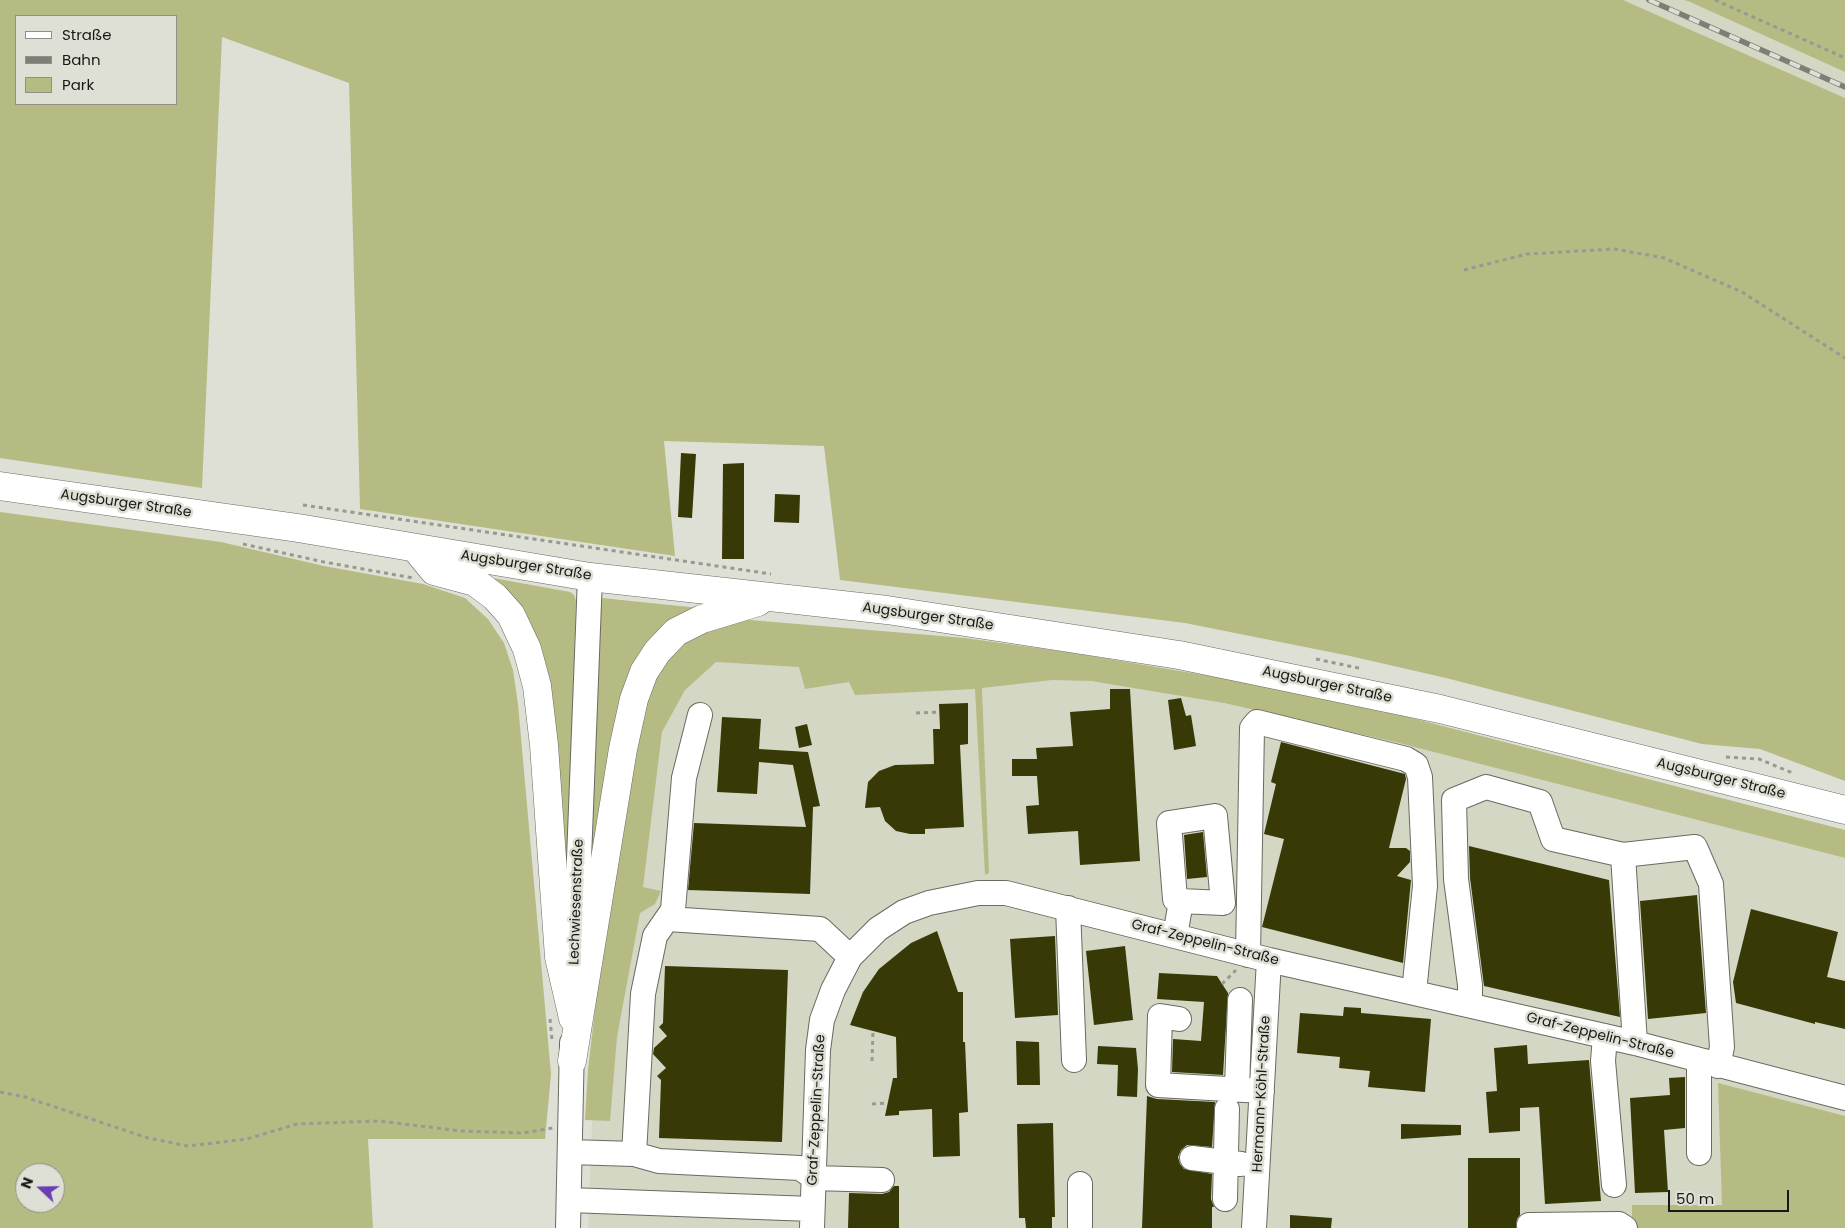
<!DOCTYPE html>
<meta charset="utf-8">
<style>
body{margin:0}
#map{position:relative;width:1845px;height:1228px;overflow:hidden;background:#dee0d5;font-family:Poppins,sans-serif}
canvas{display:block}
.legend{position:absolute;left:15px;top:15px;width:162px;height:90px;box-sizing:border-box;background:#dee0d5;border:1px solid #8f9088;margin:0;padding:6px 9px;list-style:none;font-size:15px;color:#181814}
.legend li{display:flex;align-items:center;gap:10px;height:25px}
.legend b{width:25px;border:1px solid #8f9088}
.north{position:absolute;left:15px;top:1163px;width:50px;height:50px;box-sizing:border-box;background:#dee0d5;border:1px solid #8f9088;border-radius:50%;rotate:291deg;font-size:14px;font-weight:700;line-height:20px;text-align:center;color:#181814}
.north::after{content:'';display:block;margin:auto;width:18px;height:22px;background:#6a3db5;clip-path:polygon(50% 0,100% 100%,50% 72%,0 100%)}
.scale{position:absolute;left:1668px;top:1190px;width:121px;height:22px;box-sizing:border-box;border:2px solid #181814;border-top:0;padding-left:6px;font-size:15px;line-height:18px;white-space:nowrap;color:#181814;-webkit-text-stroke:4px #dee0d5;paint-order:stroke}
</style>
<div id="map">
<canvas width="1845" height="1228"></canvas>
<ul class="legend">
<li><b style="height:6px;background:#fff"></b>Straße</li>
<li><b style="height:6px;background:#7d7e76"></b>Bahn</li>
<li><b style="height:14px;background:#b6bb83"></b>Park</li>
</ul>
<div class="north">N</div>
<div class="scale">50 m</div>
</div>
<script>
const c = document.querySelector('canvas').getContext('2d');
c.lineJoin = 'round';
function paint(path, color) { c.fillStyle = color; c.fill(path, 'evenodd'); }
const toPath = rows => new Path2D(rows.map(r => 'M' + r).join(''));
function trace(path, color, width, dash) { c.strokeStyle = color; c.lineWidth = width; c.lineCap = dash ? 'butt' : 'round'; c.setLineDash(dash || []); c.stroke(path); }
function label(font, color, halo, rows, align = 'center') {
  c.font = font + ' Poppins,sans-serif'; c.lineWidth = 5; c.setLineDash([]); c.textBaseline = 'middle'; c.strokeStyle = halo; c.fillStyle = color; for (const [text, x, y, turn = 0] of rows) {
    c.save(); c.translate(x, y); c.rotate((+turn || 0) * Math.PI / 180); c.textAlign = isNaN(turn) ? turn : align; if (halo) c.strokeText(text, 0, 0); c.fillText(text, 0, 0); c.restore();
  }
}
paint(toPath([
 [1623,0,1684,0,1690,2,1845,72,1845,98],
 [711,658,978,666,1154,690,1224,703,1395,742,1845,858,1845,1228,588,1228,592,1121,653,804,662,732,679,696]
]), '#d5d7c5');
paint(toPath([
 [0,0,1623,0,1845,98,1845,781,1760,749,1702,744,1446,678,1350,656,1185,623,840,580,824,446,664,441,675,556,360,509,349,83,222,37,202,488,0,458],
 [16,16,176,16,176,104,16,104],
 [1684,0,1845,0,1845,72,1690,2],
 [0,512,221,542,324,566,423,584,465,598,488,619,504,643,513,670,518,704,551,1074,545,1139,368,1139,373,1228,0,1228],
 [25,1173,55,1173,55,1203,25,1203],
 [493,578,570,592,574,595,576,601,566,922,550,711],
 [602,598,699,608,659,637,588,914,598,602],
 [738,619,965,638,1073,653,1222,678,1408,717,1845,830,1845,858,1395,742,1224,703,1091,681,1052,680,982,688,989,873,985,875,975,689,855,695,849,682,805,689,799,667,716,662,685,690,662,732,643,887,661,891,655,904,640,913,617,1037,610,1121,585,1120,588,1070,608,896,645,692,679,641],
 [1718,1083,1845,1116,1845,1228,1632,1228,1632,1205,1722,1205]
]), '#b6bb83');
paint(toPath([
 [681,453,696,454,692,518,678,517],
 [744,463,744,559,722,559,723,464],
 [775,494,800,495,799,523,774,522],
 [1110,689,1130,689,1140,861,1080,865,1078,831,1028,834,1026,806,1039,805,1037,776,1012,776,1012,759,1037,759,1036,748,1073,746,1070,712,1110,709],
 [1181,698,1186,716,1191,715,1196,746,1174,750,1168,700],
 [968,703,968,744,960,745,964,827,925,829,925,834,910,834,896,831,885,821,880,807,865,808,868,782,879,771,895,765,934,764,933,729,940,729,939,704],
 [722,717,761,719,759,749,808,752,820,806,813,807,810,894,688,890,694,823,806,827,793,765,759,762,757,794,717,792],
 [807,724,812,745,799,748,795,727],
 [1281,742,1405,774,1406,779,1389,848,1406,848,1410,851,1410,862,1397,876,1411,880,1403,963,1262,927,1284,839,1264,834,1276,784,1271,782],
 [1203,832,1207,877,1187,879,1184,835],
 [1469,846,1609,880,1620,1017,1484,986,1470,878],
 [1697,895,1706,1013,1648,1019,1640,901],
 [1751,909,1838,932,1827,977,1845,981,1845,1029,1815,1022,1815,1024,1736,1003,1733,982],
 [937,931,958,992,963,992,963,1042,965,1042,968,1112,959,1113,960,1156,933,1157,932,1109,899,1111,899,1115,885,1116,893,1078,897,1078,896,1037,850,1025,863,992,879,969,911,943],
 [1055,936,1058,1015,1015,1018,1010,939],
 [1125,946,1133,1020,1094,1025,1086,951],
 [665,966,788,970,782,1142,659,1138,661,1080,657,1076,666,1068,653,1054,654,1048,667,1036,659,1027,663,1023],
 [1159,973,1217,976,1228,993,1223,1075,1172,1072,1173,1039,1201,1041,1204,1002,1157,999],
 [1344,1007,1361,1008,1361,1013,1431,1019,1425,1092,1368,1087,1370,1071,1339,1068,1340,1057,1297,1053,1300,1013,1343,1016],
 [1016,1041,1039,1042,1040,1085,1017,1085],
 [1527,1045,1528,1064,1589,1060,1601,1201,1545,1204,1539,1107,1520,1108,1520,1131,1489,1133,1486,1092,1497,1091,1494,1048],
 [1098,1046,1136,1048,1138,1069,1137,1097,1117,1096,1118,1065,1097,1064],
 [1685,1077,1685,1128,1664,1130,1668,1192,1635,1193,1630,1098,1670,1095,1669,1078],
 [1147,1096,1157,1099,1215,1102,1212,1147,1187,1145,1181,1150,1178,1157,1180,1164,1184,1169,1212,1174,1211,1199,1214,1207,1212,1207,1212,1228,1142,1228],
 [1053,1123,1055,1217,1052,1217,1052,1228,1026,1228,1025,1218,1019,1218,1017,1124],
 [1401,1124,1461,1125,1461,1135,1401,1139],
 [1468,1158,1520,1158,1520,1215,1517,1219,1516,1228,1468,1228],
 [894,1186,899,1186,899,1228,848,1228,849,1193,882,1194,889,1192],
 [1290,1215,1332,1218,1331,1228,1290,1228]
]), '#373a06');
const minor = toPath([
 [700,715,684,778,673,910,655,936,643,994,634,1154,659,1161,800,1168,814,1178,882,1180],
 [1623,855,1695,847,1711,884,1722,1047,1718,1066],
 [1068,908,1074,1060],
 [668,919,820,929,850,957],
 [1175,936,1181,901,1223,903,1215,816,1169,823,1175,899,1181,901],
 [1248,955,1252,728,1257,722,1406,759,1416,765,1420,777,1425,886,1414,992],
 [574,987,590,577],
 [1470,1004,1470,985,1456,879,1454,800,1486,787,1540,802,1553,839,1623,855,1635,1043],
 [1179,1019,1160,1016,1158,1085,1262,1091],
 [1605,1036,1603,1061,1614,1185],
 [1699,1061,1699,1153],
 [1237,1089,1240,1000],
 [570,1152,634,1154],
 [1192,1158,1241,1164],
 [1080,1184,1080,1228],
 [1225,1199,1227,1109],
 [569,1200,812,1209],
 [1529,1225,1619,1224,1625,1228],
 [568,1228,572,1043],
 [812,1228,818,1050,822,1020,833,990,850,957,878,929,904,912,929,903,978,893,1006,893,1269,960,1635,1043,1845,1098],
 [1254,1228,1269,960]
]);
const major = toPath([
 [0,486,298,528,590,577,887,610,1179,655,1440,709,1845,810],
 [416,549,434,571,475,582,495,597,511,615,527,649,537,686,544,745,559,957,573,1018],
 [572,1061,623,749,634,699,644,672,657,652,676,632,702,619,758,602]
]);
trace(minor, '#696a60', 26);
trace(major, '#696a60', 29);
trace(toPath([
 [1715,0,1845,58],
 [1464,270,1527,254,1615,249,1664,258,1742,292,1845,358],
 [303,505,771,574],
 [243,544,324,562,413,578],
 [1316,659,1363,669],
 [916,713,939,712],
 [1726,757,1759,759,1795,774],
 [1222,984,1236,970],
 [550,1019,552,1040],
 [872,1061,873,1031],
 [0,1092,25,1097,148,1138,188,1146,247,1139,297,1124,379,1121,461,1131,523,1133,553,1128],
 [872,1104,887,1103]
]), '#989990', 3, [4, 4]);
trace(minor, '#fff', 24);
trace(major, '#fff', 28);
const rail = toPath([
 [1649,0,1845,87]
]);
trace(rail, '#7d7e76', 5.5);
trace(rail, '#dee0d5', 4, [11]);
label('14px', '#181814', '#dee0d5', [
 ["Augsburger Straße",126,504,8],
 ["Augsburger Straße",526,566,9],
 ["Augsburger Straße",928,617,8],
 ["Augsburger Straße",1327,685,12],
 ["Augsburger Straße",1721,779,14],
 ["Lechwiesenstraße",577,902,-88],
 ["Graf-Zeppelin-Straße",1205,943,14],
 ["Graf-Zeppelin-Straße",1600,1036,14],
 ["Hermann-Köhl-Straße",1262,1094,-87],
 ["Graf-Zeppelin-Straße",817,1110,-87]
]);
</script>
